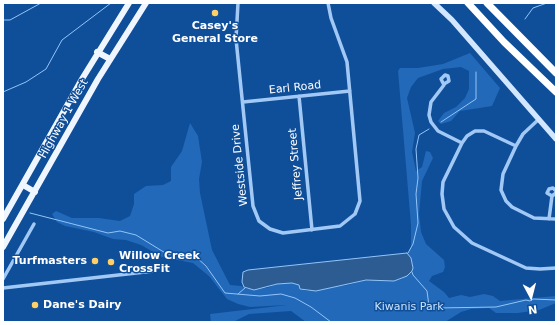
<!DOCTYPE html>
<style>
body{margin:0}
#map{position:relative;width:559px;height:325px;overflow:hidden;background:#0f4f9a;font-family:"DejaVu Sans",sans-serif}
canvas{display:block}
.frame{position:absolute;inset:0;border:4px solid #fff;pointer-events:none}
.north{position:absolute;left:511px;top:277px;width:40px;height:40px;-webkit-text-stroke:3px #0f4f9a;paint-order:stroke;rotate:173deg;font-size:11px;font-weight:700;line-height:16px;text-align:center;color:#fff}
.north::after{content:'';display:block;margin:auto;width:14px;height:18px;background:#fff;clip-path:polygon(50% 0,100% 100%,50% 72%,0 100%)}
</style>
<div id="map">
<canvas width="559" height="325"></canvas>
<div class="frame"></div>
<div class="north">N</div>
</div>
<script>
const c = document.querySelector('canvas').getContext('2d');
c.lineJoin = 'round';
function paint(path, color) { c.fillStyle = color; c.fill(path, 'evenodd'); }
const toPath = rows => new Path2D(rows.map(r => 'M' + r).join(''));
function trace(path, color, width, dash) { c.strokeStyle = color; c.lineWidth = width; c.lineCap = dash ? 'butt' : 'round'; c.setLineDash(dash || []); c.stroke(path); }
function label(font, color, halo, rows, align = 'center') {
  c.font = font + ' "DejaVu Sans",sans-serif'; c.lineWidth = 3; c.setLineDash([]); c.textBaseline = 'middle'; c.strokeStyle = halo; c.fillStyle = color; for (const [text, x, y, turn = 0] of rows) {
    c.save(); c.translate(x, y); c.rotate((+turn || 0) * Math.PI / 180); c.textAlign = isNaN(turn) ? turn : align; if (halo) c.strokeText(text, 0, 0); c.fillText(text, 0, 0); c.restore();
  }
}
paint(toPath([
 [470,53,500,88,492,106,460,111,451,121,441,124,438,121,444,113,456,107,465,98,469,89,469,71,461,67,443,69,418,78,411,87,407,98,415,133,412,152,416,171,422,167,426,151,430,152,433,158,422,181,419,214,421,232,426,244,444,260,445,267,443,272,432,276,429,281,444,292,449,298,461,295,470,297,484,294,493,296,500,301,556,296,556,303,539,310,518,313,496,313,489,308,471,309,461,312,445,322,306,322,291,311,249,314,233,322,211,322,210,314,287,305,250,307,238,304,227,299,209,276,193,263,162,257,141,245,126,240,113,239,94,232,65,226,57,222,52,214,56,211,72,218,99,218,120,221,130,216,134,204,134,194,146,186,163,185,171,181,171,167,182,151,190,123,198,136,202,162,199,179,200,193,212,250,230,285,241,286,248,289,267,288,277,284,292,283,299,285,300,289,307,291,348,285,366,280,401,279,412,271,413,266,408,254,410,248,413,247,411,246,411,225,398,71,400,68,418,68,443,64]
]), '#2269b9');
const water = toPath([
 [407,253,411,258,413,268,412,271,407,276,394,281,366,280,316,291,300,289,299,285,292,283,277,284,254,290,244,287,242,282,243,272,248,270,407,253]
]);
paint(water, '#2d5c93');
trace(water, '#93c4f8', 1);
trace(toPath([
 [525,19,533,8,547,3],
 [3,20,10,20,41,3],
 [3,92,26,82,46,69,62,40,111,3],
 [441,122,476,99,476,72],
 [30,213,108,233,120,231,136,235,167,254,196,257,206,266,225,293,260,296,281,294,295,298,311,307,331,322],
 [408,253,413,244,418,223,416,194,418,178,416,149,419,135,429,129],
 [412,272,413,275,427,291,429,306,437,308,496,307,526,300,530,301,533,299,556,300],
 [238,294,245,288]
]), '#93c4f8', 1);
trace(toPath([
 [238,3,236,39,253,206,259,221,270,229,283,233,340,226,355,214,360,201,347,62,331,18,328,3],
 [444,84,449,81,448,76,445,75,441,79,444,85,431,102,429,115,431,122,438,131,462,143],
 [299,96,312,230],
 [243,102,350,91],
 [539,119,523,134,516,146,503,174,501,190,506,201,512,207,534,218,556,219],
 [516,146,484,131,475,131,467,136,462,143,443,182,442,194,444,209,454,227,472,243,526,268,540,269,556,268],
 [552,196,547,193,549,189,553,188,556,191],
 [549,219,552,196,556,193],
 [3,279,34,224],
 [3,288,154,271]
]), '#a2c9f5', 3.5);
trace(toPath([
 [434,3,452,20,556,139]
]), '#d2e6fe', 5.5);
trace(toPath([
 [97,52,110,59],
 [23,185,35,192],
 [3,219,82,79,129,3],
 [3,247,98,79,146,3]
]), '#f0f6ff', 6);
trace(toPath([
 [468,3,504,42,556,92],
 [487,3,556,73]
]), '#fff', 7);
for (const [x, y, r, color] of [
 [215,13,4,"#ffd066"],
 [95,261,4,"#ffd066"],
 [111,262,4,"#ffd066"],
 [35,305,4,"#ffd066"]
]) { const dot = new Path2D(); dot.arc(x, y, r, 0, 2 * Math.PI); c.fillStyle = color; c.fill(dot); trace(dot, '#0f4f9a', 1.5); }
label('bold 11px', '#fff', '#0f4f9a', [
 ["Casey's",215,26,"center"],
 ["General Store",215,39,"center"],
 ["Willow Creek",119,256],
 ["CrossFit",119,269],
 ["Turfmasters",87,261,"right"],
 ["Dane's Dairy",43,305]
], 'left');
label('11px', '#fff', '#0f4f9a', [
 ["Earl Road",295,88,-6],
 ["Highway 1 West",64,119,-61],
 ["Jeffrey Street",296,164,-95],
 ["Westside Drive",240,165,-96]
]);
label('11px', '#cae3fe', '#0f4f9a', [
 ["Kiwanis Park",409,307]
]);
</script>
